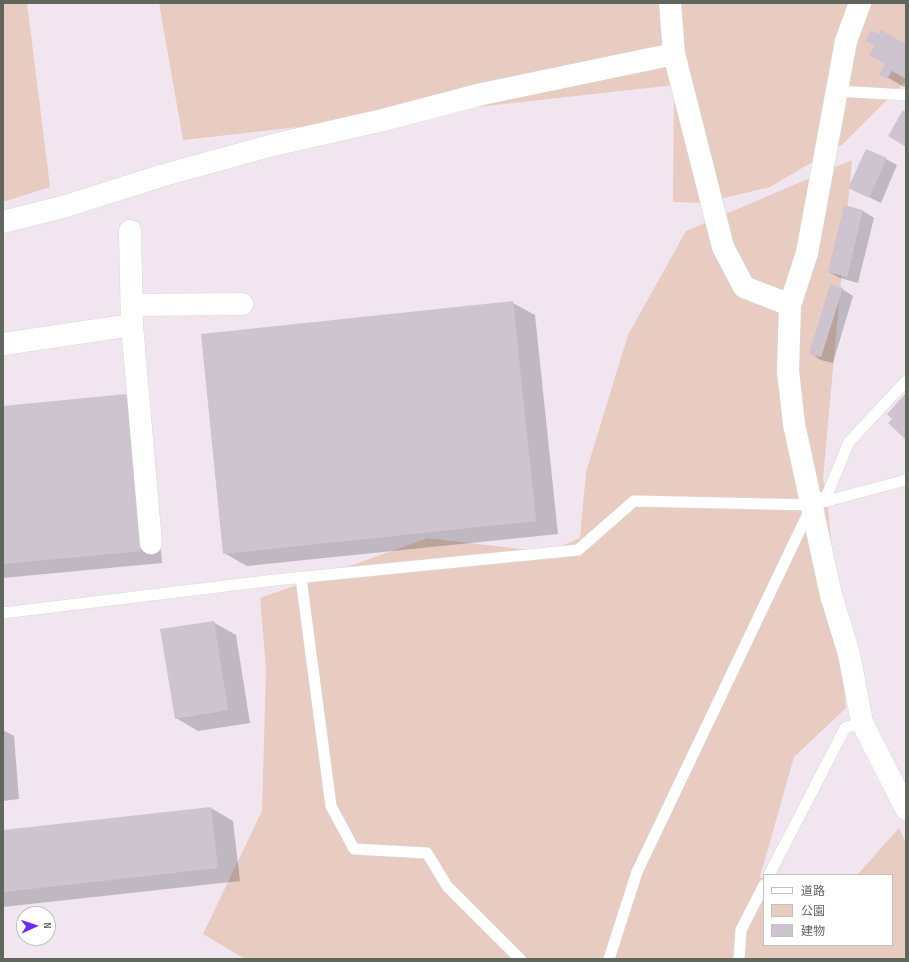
<!DOCTYPE html>
<meta charset="utf-8">
<style>
body{margin:0}
#map{position:relative;width:909px;height:962px;overflow:hidden;background:#f1e6f0;font-family:"Sofia Sans Condensed","Noto Sans JP",sans-serif}
canvas{display:block}
.frame{position:absolute;inset:0;border:4px solid #5f675d;pointer-events:none}
.legend{position:absolute;left:763px;top:874px;width:130px;height:72px;box-sizing:border-box;background:#fff;border:1px solid #bfc2be;margin:0;padding:5px 7px;list-style:none;font-size:12px;color:#5f675d}
.legend li{display:flex;align-items:center;gap:8px;height:20px}
.legend b{width:20px;border:1px solid #bfc2be}
.north{position:absolute;left:16px;top:906px;width:40px;height:40px;box-sizing:border-box;background:#fff;border:1px solid #bfc2be;border-radius:50%;rotate:87deg;font-size:11px;font-weight:700;line-height:16px;text-align:center;color:#5f675d}
.north::after{content:'';display:block;margin:auto;width:14px;height:18px;background:#6d29f4;clip-path:polygon(50% 0,100% 100%,50% 72%,0 100%)}
</style>
<div id="map">
<canvas width="909" height="962"></canvas>
<div class="frame"></div>
<ul class="legend">
<li><b style="height:5px;background:#fff"></b>道路</li>
<li><b style="height:11px;background:#e9ccc1"></b>公園</li>
<li><b style="height:11px;background:#cec4cf"></b>建物</li>
</ul>
<div class="north">N</div>
</div>
<script>
const c = document.querySelector('canvas').getContext('2d');
c.lineJoin = 'round';
function paint(path, color) { c.fillStyle = color; c.fill(path, 'evenodd'); }
const toPath = rows => new Path2D(rows.map(r => 'M' + r).join(''));
function trace(path, color, width, dash) { c.strokeStyle = color; c.lineWidth = width; c.lineCap = dash ? 'butt' : 'round'; c.setLineDash(dash || []); c.stroke(path); }
paint(toPath([
 [3,3,27,3,50,187,3,202],
 [159,3,906,3,906,81,843,144,770,187,703,203,673,202,674,85,183,140],
 [852,160,823,478,827,495,846,708,794,757,760,877,764,879,764,945,892,945,892,875,857,875,899,828,906,843,906,959,245,959,203,934,262,811,266,669,260,598,428,538,547,552,580,538,586,472,628,335,686,231]
]), '#e9ccc1');
paint(toPath([
 [906,45,906,84,904,87,880,73],
 [886,159,897,165,881,203,850,188],
 [845,207,863,211,874,218,858,283,840,278,829,272],
 [842,289,853,296,833,363,821,360,810,353],
 [513,303,535,315,558,534,247,566,224,553],
 [125,395,148,408,162,563,3,578,3,407],
 [213,622,236,635,250,723,198,731,176,718],
 [3,730,14,736,19,799,3,801],
 [211,808,233,821,240,881,3,907,3,831]
]), '#0003');
paint(toPath([
 [871,30,879,34,881,30,906,44,906,79,892,71,887,79,879,74,885,64,869,55,874,46,865,41],
 [903,110,906,112,906,147,888,136],
 [866,149,887,158,869,198,848,188],
 [844,205,863,210,847,277,828,272],
 [830,284,843,288,821,357,809,354],
 [513,301,536,521,223,554,201,334],
 [906,393,906,440,888,423,892,419,887,414],
 [126,394,141,551,3,564,3,406],
 [214,621,228,710,175,719,160,629],
 [211,807,218,868,3,892,3,830]
]), '#cec4cf');
const lane = toPath([
 [837,91,906,95],
 [301,578,331,806,354,849,427,853,447,886,520,959],
 [3,613,275,580,578,550,634,501,812,505,906,480],
 [769,875,845,728,862,722],
 [609,959,637,872,812,505,827,495,849,442,906,381],
 [739,959,741,930,764,885]
]);
const street = toPath([
 [670,3,674,54,723,247,744,287,790,305],
 [860,3,846,41,807,253,790,305,788,371,794,424,831,595,849,654,862,722,906,809],
 [3,222,66,206,164,175,273,145,383,120,482,94,674,54],
 [132,305,242,304],
 [132,325,151,543],
 [3,344,132,325,130,231]
]);
trace(lane, '#d4dad3', 12);
trace(street, '#d4dad3', 23);
trace(lane, '#fff', 11);
trace(street, '#fff', 22);
</script>
